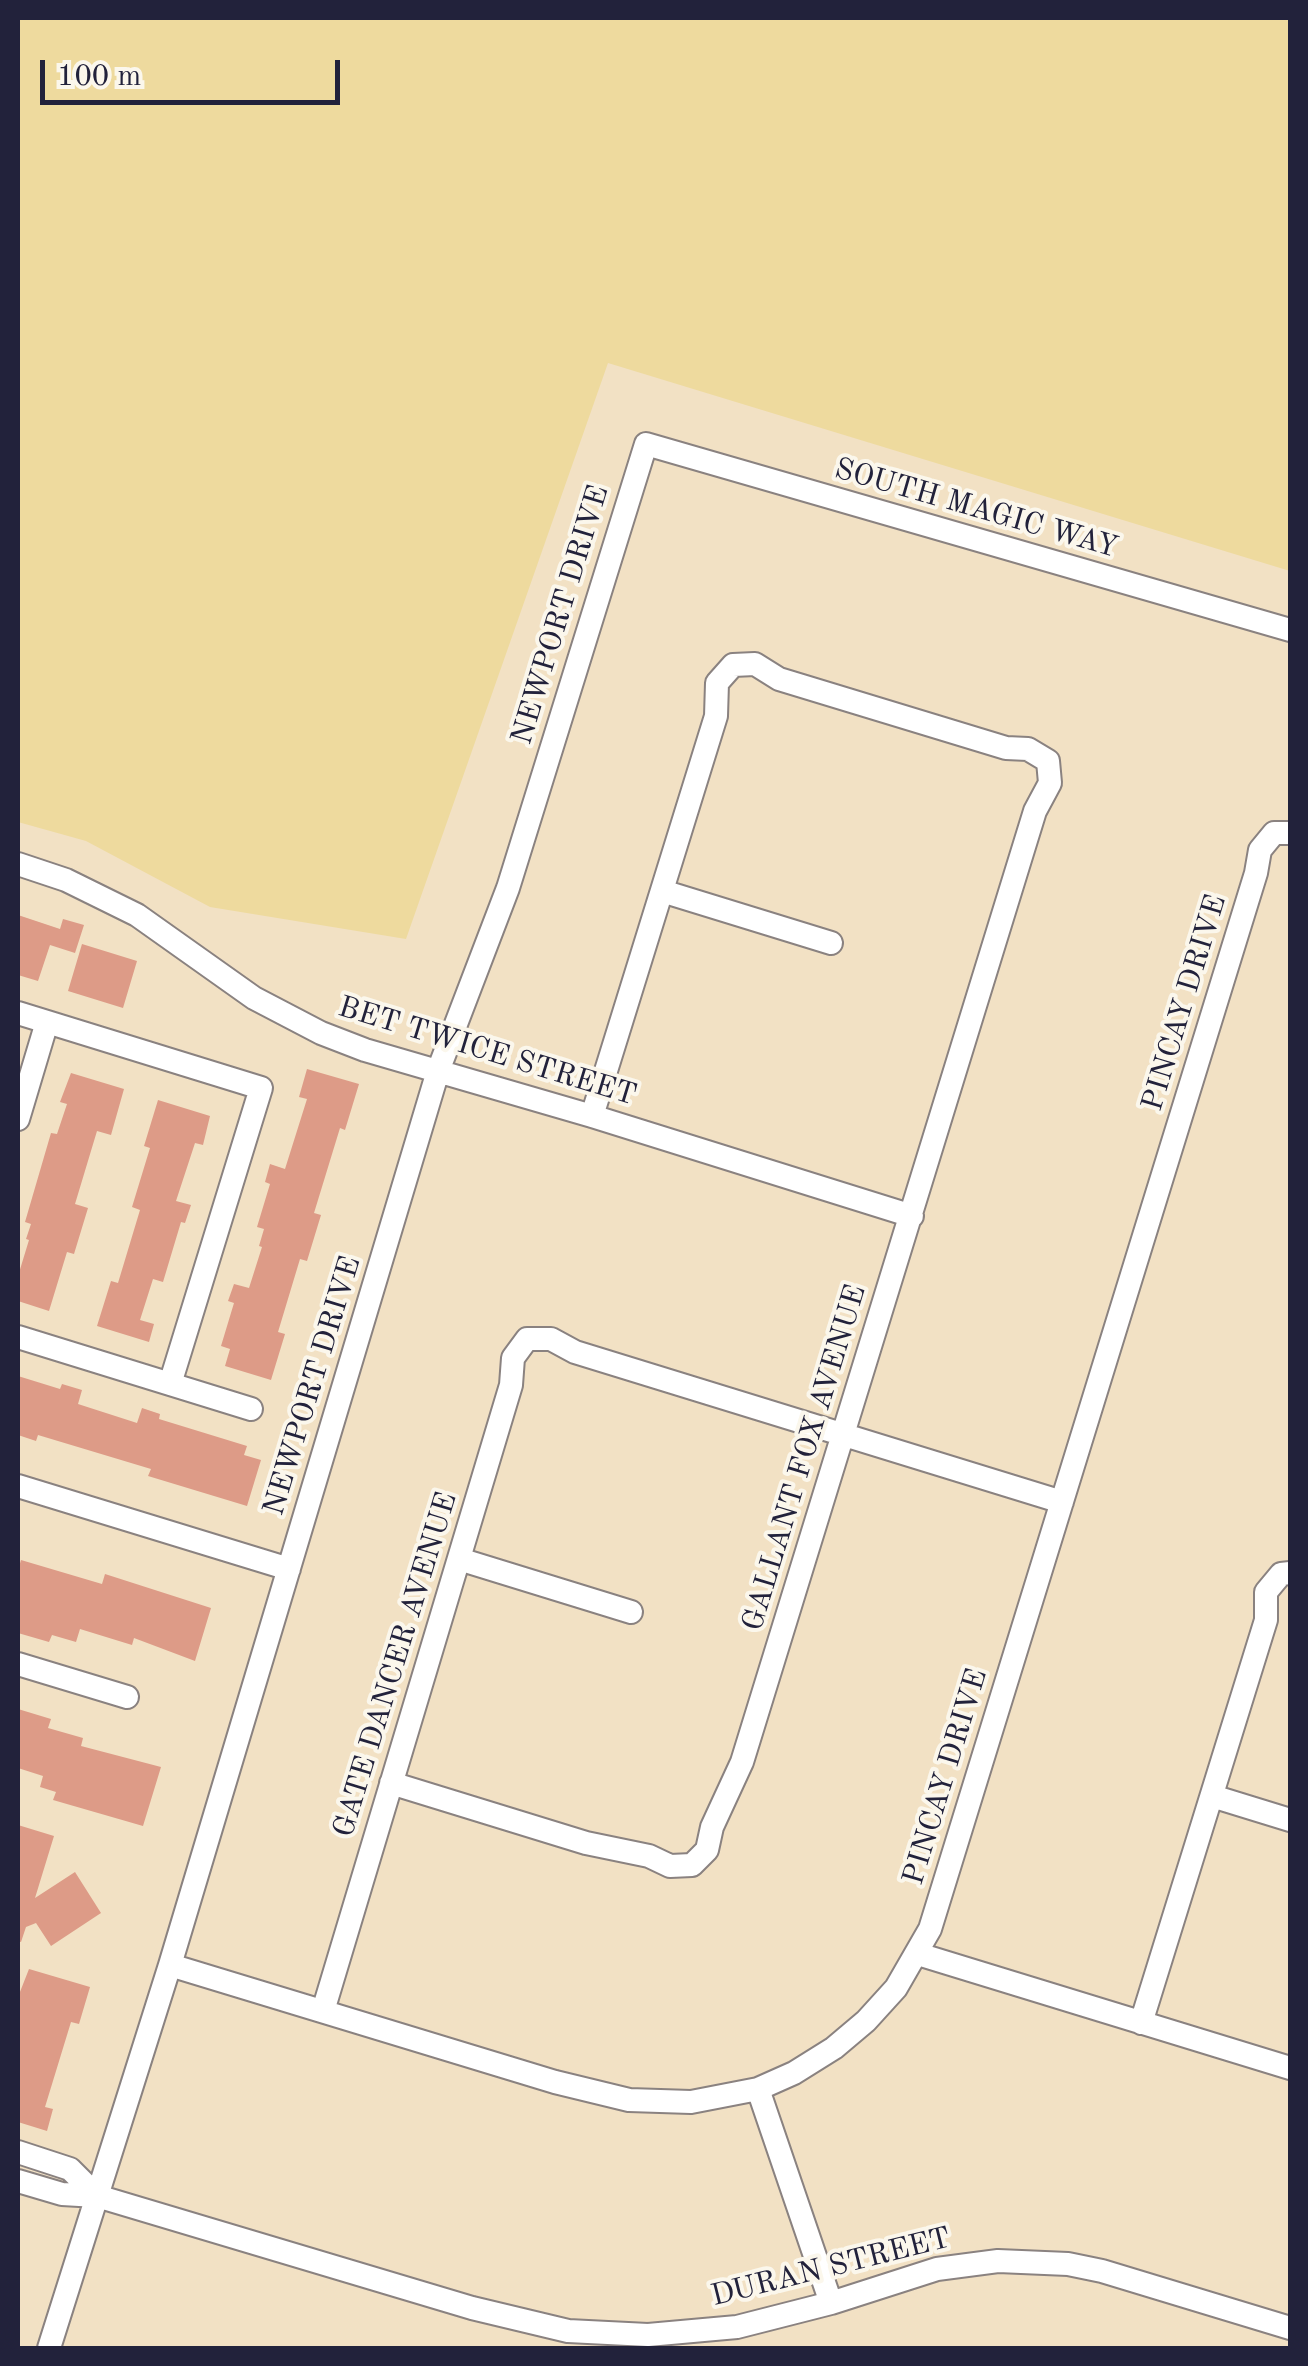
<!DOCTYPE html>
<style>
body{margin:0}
#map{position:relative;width:1308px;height:2366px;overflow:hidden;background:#f2e1c4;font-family:"Old Standard TT",serif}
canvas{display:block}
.frame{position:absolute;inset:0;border:20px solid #22223b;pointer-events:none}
.scale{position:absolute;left:40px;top:60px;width:300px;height:45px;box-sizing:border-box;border:5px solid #22223b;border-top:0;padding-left:12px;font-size:30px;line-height:35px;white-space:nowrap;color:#22223b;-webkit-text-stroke:8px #fbf7ec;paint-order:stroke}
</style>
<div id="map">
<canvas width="1308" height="2366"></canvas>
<div class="frame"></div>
<div class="scale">100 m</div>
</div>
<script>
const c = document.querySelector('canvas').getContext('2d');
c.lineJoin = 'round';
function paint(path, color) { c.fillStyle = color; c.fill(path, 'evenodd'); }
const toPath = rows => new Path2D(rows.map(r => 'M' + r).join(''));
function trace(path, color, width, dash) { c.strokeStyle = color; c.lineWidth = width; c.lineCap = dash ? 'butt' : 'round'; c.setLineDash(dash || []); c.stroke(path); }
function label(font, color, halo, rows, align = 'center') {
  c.font = font + ' "Old Standard TT",serif'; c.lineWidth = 8; c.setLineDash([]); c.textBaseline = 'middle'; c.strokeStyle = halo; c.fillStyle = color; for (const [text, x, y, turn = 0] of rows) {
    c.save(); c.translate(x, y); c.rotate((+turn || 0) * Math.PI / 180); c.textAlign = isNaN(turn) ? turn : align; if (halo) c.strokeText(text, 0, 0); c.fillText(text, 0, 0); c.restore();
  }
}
paint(toPath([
 [18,18,1290,18,1290,571,608,363,406,939,210,907,86,841,18,822]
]), '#eeda9e');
paint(toPath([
 [18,915,60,929,63,919,84,925,75,953,50,945,38,981,18,975],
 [82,944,137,961,123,1008,68,991],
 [307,1069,359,1084,345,1130,340,1128,314,1213,321,1215,307,1261,300,1259,278,1332,285,1334,271,1380,225,1366,230,1349,221,1346,234,1303,228,1301,234,1284,249,1288,262,1247,259,1246,264,1229,257,1227,270,1184,265,1182,270,1164,285,1169,307,1099,299,1097],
 [71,1073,124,1089,111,1135,97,1131,75,1204,88,1208,74,1254,67,1252,49,1311,18,1301,18,1276,29,1240,26,1239,31,1224,25,1222,51,1133,57,1134,67,1104,60,1102],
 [158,1100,210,1116,203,1145,195,1143,176,1201,191,1205,185,1223,181,1222,163,1282,153,1279,140,1320,154,1324,149,1342,97,1326,111,1281,118,1283,140,1210,132,1207,150,1148,144,1146],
 [18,1376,60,1389,62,1384,82,1390,78,1404,137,1423,142,1408,160,1414,159,1419,247,1446,244,1455,261,1460,247,1506,148,1476,151,1469,38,1435,36,1441,18,1435],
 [21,1560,102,1584,105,1574,211,1608,195,1661,134,1638,132,1645,80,1629,76,1642,52,1635,49,1642,18,1633,18,1570],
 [18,1709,51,1719,48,1728,83,1738,81,1746,161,1767,143,1826,53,1800,56,1792,40,1787,43,1776,18,1768],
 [18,1825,54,1836,35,1898,75,1872,101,1913,51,1946,36,1923,26,1927,21,1942,18,1941],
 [29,1969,90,1987,79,2024,71,2022,45,2107,53,2109,47,2131,18,2122,18,1997]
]), '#dd9b87');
const minor = toPath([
 [18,864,66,880,137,915,254,998,321,1033,365,1050,592,1116,912,1216],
 [662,891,831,943],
 [18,1013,261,1088,170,1384],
 [18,1119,47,1022],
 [18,1337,251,1409],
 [18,1486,289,1569],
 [459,1559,631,1612],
 [18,1664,127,1697],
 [391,1783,586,1843,649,1856,670,1866,692,1865,707,1850,712,1827,742,1762,1035,811,1050,783,1048,761,1028,749,1006,748,779,679,755,664,733,665,717,683,716,716,592,1116],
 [1212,1796,1290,1820],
 [918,1954,1290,2068],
 [170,1965,555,2082,629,2100,691,2102,758,2089,794,2073,834,2048,866,2021,896,1988,930,1929,1256,873,1260,850,1274,833,1290,833],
 [323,2011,511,1385,513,1358,527,1339,551,1339,575,1352,1062,1502],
 [1141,2023,1266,1620,1266,1592,1281,1574,1290,1573],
 [758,2089,831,2303],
 [18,2152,70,2169,97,2196],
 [18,2181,62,2194,97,2196,472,2308,568,2331,648,2335,737,2327,831,2303,937,2269,998,2261,1068,2264,1102,2271,1290,2328],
 [49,2348,170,1965,438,1071,508,888,646,444,1290,630]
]);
trace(minor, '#8a8280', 26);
trace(minor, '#fff', 22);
label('30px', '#22223b', '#fbf7ec', [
 ["SOUTH MAGIC WAY",976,509,16],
 ["NEWPORT DRIVE",561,615,-73],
 ["PINCAY DRIVE",1185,1003,-73],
 ["BET TWICE STREET",487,1052,17],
 ["NEWPORT DRIVE",313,1386,-73],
 ["GALLANT FOX AVENUE",805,1458,-73],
 ["GATE DANCER AVENUE",396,1665,-73],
 ["PINCAY DRIVE",946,1777,-73],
 ["DURAN STREET",831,2268,-14]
]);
</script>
